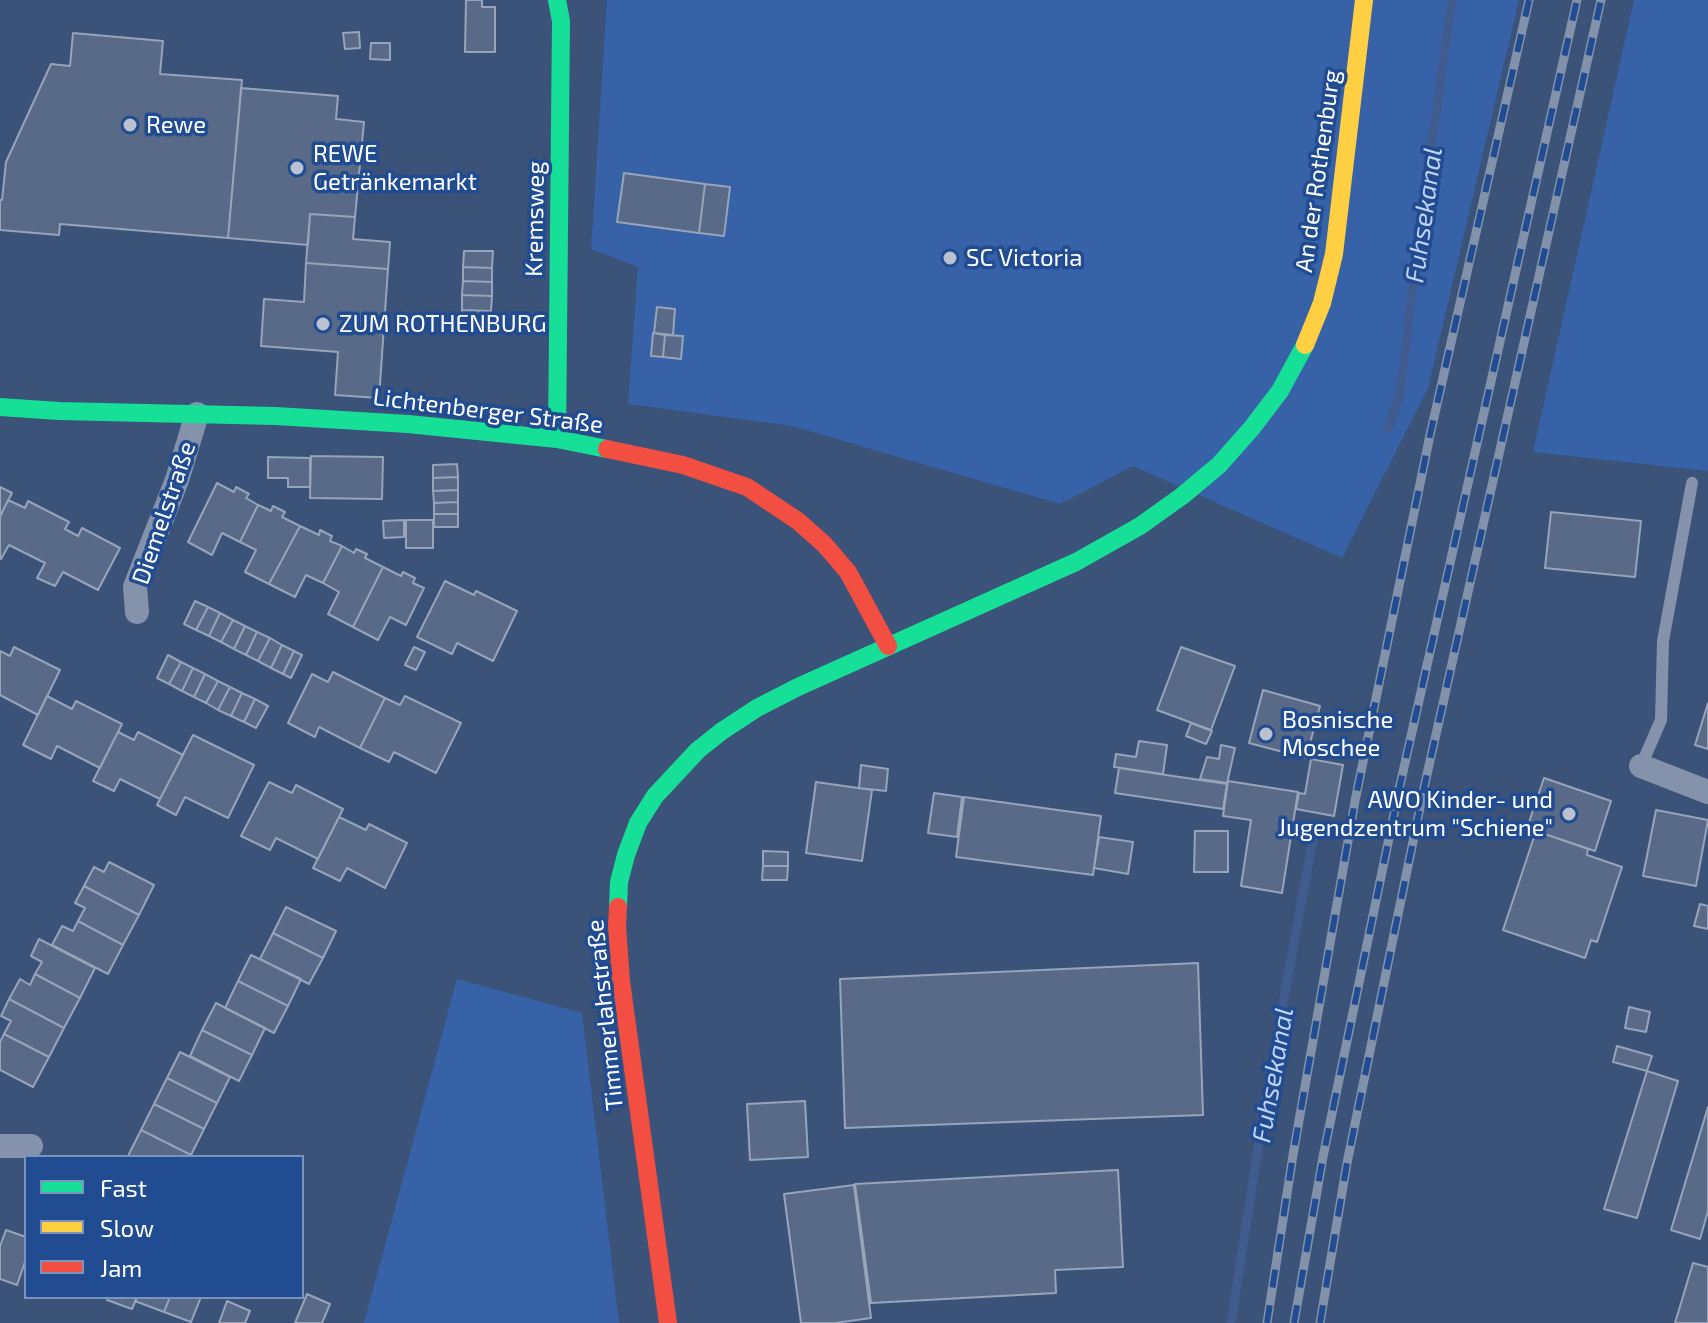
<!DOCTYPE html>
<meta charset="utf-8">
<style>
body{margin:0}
#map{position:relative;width:1708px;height:1323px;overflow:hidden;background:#3b5279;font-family:"Exo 2",sans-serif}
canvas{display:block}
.legend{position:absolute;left:24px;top:1155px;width:280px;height:144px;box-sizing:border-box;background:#224c92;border:2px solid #7a94be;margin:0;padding:10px 14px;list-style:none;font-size:24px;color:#fff}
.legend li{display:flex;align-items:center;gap:16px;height:40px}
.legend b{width:40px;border:2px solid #7a94be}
</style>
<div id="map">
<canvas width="1708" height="1323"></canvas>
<ul class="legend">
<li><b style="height:10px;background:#16e098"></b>Fast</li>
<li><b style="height:10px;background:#ffcf43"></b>Slow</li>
<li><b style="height:10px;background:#f24e42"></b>Jam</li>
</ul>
</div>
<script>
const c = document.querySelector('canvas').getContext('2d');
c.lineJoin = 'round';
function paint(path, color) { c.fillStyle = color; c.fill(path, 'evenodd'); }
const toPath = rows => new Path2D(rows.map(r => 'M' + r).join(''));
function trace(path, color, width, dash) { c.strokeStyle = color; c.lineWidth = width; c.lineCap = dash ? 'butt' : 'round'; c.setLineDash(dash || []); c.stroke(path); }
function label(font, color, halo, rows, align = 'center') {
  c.font = font + ' "Exo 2",sans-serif'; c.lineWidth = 7; c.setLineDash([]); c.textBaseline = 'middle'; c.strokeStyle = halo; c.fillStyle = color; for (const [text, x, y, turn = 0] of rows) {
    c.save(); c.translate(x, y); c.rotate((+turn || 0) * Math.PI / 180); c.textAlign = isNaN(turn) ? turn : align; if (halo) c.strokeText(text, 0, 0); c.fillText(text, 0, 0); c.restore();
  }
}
paint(toPath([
 [607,0,1519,0,1428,388,1342,558,1133,466,1060,504,792,426,628,404,638,267,591,249],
 [1634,0,1708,0,1708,471,1533,452],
 [457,979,582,1013,619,1323,364,1323]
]), '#3762a8');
trace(toPath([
 [1388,429,1400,393,1421,220,1452,0],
 [1231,1323,1267,1091,1315,828]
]), '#405c8e', 9);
const building = toPath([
 [466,0,482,0,482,7,495,7,495,52,465,52,466,0],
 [359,32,360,48,345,49,343,33,359,32],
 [73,33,163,41,160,74,242,80,228,238,60,224,59,235,0,230,0,200,2,200,6,162,51,64,70,66,73,33],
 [371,43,390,43,390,60,370,59,371,43],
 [241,88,338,96,336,119,364,122,355,217,310,214,308,245,228,238,241,88],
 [624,173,705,184,699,233,617,222,624,173],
 [705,184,730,187,724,236,699,233,705,184],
 [310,214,355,217,353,239,390,242,388,269,306,263,310,214],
 [464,251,493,251,492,268,463,267,464,251],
 [306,263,388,269,379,398,335,395,338,352,261,346,264,299,304,302,306,263],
 [463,267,492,268,492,282,463,281,463,267],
 [463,281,492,282,492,296,462,295,463,281],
 [462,295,492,296,491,311,462,310,462,295],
 [657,307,675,309,673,335,654,333,657,307],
 [462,310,491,311,490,329,461,328,462,310],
 [653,333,665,335,663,357,651,356,653,333],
 [665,335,683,336,681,359,663,357,665,335],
 [311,456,383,457,382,499,310,498,311,456],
 [268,457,310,458,310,487,288,487,288,478,268,478,268,457],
 [457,464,458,477,433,478,433,465,457,464],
 [458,477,458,490,433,491,433,478,458,477],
 [217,483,234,492,236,487,249,494,246,498,258,505,240,542,222,533,212,555,188,542,217,483],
 [0,487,12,493,0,516,0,487],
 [458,490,458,502,434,503,433,491,458,490],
 [8,500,25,508,28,501,69,522,65,529,78,536,82,528,120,548,98,590,63,572,55,586,37,578,45,563,9,545,1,559,0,558,0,517,8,500],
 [458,502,458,514,434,514,434,503,458,502],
 [258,505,271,511,273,506,285,512,282,517,300,526,269,584,245,572,256,550,240,542,258,505],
 [1551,512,1641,521,1635,577,1545,568,1551,512],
 [434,514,458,514,458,527,434,527,434,514],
 [404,520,404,537,384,538,383,521,404,520],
 [406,520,433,520,433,548,406,548,406,520],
 [300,526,319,535,320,530,332,536,330,541,342,546,323,583,306,575,295,597,269,584,300,526],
 [342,546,354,553,356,549,367,554,365,558,383,567,353,627,328,614,339,592,323,583,342,546],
 [383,567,401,576,403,572,415,578,413,583,424,588,406,625,390,617,378,640,353,627,383,567],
 [445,581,474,595,476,591,517,611,493,661,457,643,452,654,417,637,445,581],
 [195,601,208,607,196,630,184,624,195,601],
 [208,607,220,613,209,636,196,630,208,607],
 [220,613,233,620,221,642,209,636,220,613],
 [233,620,245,626,234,649,221,642,233,620],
 [245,626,257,632,246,655,234,649,245,626],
 [257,632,270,638,258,661,246,655,257,632],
 [270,638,282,645,271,668,258,661,270,638],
 [282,645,294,651,283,674,271,668,282,645],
 [14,647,60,670,38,715,0,695,0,651,10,656,14,647],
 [414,647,425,652,416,670,405,665,414,647],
 [1181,647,1235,666,1211,730,1157,710,1181,647],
 [294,651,302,655,291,678,283,674,294,651],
 [168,655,181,662,169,684,157,678,168,655],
 [181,662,193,668,182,691,169,684,181,662],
 [193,668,205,674,194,697,182,691,193,668],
 [333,672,385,698,360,748,319,727,315,737,288,723,312,674,328,682,333,672],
 [205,674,218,681,206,703,194,697,205,674],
 [218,681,230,687,218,710,206,703,218,681],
 [230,687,242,693,231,716,218,710,230,687],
 [1263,690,1320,706,1306,758,1249,743,1263,690],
 [242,693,255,699,244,722,231,716,242,693],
 [47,696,72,709,76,701,122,724,100,768,57,746,51,759,23,745,47,696],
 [405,696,461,723,436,773,394,752,389,762,360,748,385,698,400,705,405,696],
 [255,699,268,706,256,728,244,722,255,699],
 [1708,703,1708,749,1695,745,1708,703],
 [1191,723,1212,731,1206,744,1186,736,1191,723],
 [118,732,134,740,138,732,183,755,160,799,120,779,114,791,93,781,118,732],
 [193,735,254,765,228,818,185,797,176,815,157,805,193,735],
 [1139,741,1167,745,1163,774,1114,767,1116,754,1136,757,1139,741],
 [1221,745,1235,748,1227,783,1200,779,1207,757,1219,759,1221,745],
 [1311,759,1343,765,1334,816,1296,809,1299,793,1305,794,1311,759],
 [861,765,888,769,886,791,859,788,861,765],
 [1119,768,1227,784,1223,809,1115,793,1119,768],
 [1544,778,1611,801,1595,851,1527,828,1544,778],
 [1228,781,1298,792,1282,893,1241,886,1251,820,1223,816,1228,781],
 [269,782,292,793,296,785,343,809,318,859,276,838,270,850,241,836,269,782],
 [816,782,872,790,862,861,806,853,816,782],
 [934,793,962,797,957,837,928,833,934,793],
 [964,797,1101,816,1093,875,956,857,964,797],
 [1656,810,1708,820,1696,886,1643,876,1656,810],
 [339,817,366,830,369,824,407,843,385,888,347,868,340,881,313,868,339,817],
 [1195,831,1228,831,1228,872,1194,872,1195,831],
 [1536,831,1588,849,1587,855,1622,867,1597,942,1591,940,1585,958,1503,930,1536,831],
 [1099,837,1133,842,1128,874,1094,868,1099,837],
 [763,851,788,852,788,866,763,866,763,851],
 [109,862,154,885,139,915,84,886,94,867,104,872,109,862],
 [763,866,788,866,787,880,762,880,763,866],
 [84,886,139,915,123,945,78,921,85,908,75,903,84,886],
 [1700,904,1708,906,1708,929,1694,926,1700,904],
 [286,907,336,931,323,958,273,933,286,907],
 [78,921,123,945,108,974,52,945,62,926,73,931,78,921],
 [273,933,323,958,309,984,260,959,273,933],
 [39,939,95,968,80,998,35,974,42,962,31,956,39,939],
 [251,955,301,979,288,1006,238,981,251,955],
 [1198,963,1203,1115,845,1128,840,979,1198,963],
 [35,974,80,998,64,1028,9,999,20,979,30,985,35,974],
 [238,981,288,1006,274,1033,225,1008,238,981],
 [9,999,64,1028,49,1057,4,1034,11,1021,1,1016,9,999],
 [216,1003,265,1028,252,1055,202,1030,216,1003],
 [1629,1007,1650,1012,1646,1032,1625,1028,1629,1007],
 [202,1030,252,1055,239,1081,190,1056,202,1030],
 [4,1034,49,1057,33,1087,0,1070,0,1042,4,1034],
 [1617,1046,1652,1056,1647,1071,1613,1062,1617,1046],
 [180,1052,230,1077,217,1103,167,1078,180,1052],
 [1647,1071,1678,1081,1637,1218,1604,1209,1647,1071],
 [167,1078,217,1103,204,1129,154,1104,167,1078],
 [805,1101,808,1157,750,1160,747,1104,805,1101],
 [154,1104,204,1129,191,1155,141,1130,154,1104],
 [1708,1107,1708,1211,1700,1239,1671,1230,1708,1107],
 [141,1130,191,1155,190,1157,128,1156,141,1130],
 [1118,1170,1123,1267,1055,1270,1056,1293,871,1303,855,1184,1118,1170],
 [854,1185,871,1318,835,1323,801,1323,784,1194,854,1185],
 [6,1230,26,1237,26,1259,17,1285,0,1279,0,1246,6,1230],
 [1693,1263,1708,1267,1708,1323,1675,1323,1693,1263],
 [307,1294,330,1304,322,1323,295,1323,307,1294],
 [108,1297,137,1297,132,1309,107,1300,108,1297],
 [137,1297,170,1297,164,1312,135,1301,137,1297],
 [170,1297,201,1297,191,1322,164,1312,170,1297],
 [227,1301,250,1311,245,1323,219,1323,227,1301]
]);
paint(building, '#586a88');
trace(building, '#97a4ba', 2);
trace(toPath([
 [1641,766,1661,720,1663,641,1692,483]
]), '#8493ab', 12);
trace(toPath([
 [137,612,135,587,177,480,197,414],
 [1641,766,1708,792],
 [0,1146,31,1146]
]), '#8493ab', 24);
trace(toPath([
 [557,0,561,21,557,439],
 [0,407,59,411,276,416,408,424,557,439,607,449],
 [618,907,619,882,626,855,638,823,655,796,698,750,722,731,757,708,798,687,1076,562,1140,526,1182,496,1219,465,1251,429,1280,391,1305,345]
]), '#16e098', 18);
trace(toPath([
 [1305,345,1322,303,1334,254,1364,0]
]), '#ffcf43', 18);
trace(toPath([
 [607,449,683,465,747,487,798,521,824,544,848,572,888,646],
 [618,907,617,926,621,981,668,1323]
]), '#f24e42', 18);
const rail = toPath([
 [1267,1323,1293,1155,1355,801,1430,435,1529,0],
 [1294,1323,1323,1157,1400,785,1577,0],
 [1320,1323,1347,1163,1424,788,1601,0]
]);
trace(rail, '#8292ab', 9);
trace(rail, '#224c92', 6, [18]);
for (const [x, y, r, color] of [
 [130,125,8,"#bac2d0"],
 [297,168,8,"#bac2d0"],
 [950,258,8,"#bac2d0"],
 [323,324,8,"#bac2d0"],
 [1266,734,8,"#bac2d0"],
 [1569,814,8,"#bac2d0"]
]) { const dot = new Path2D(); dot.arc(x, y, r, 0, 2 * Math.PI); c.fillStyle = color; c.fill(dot); trace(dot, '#224c92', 3); }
label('24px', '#fff', '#224c92', [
 ["Rewe",146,125],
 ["REWE",313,154],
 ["Getränkemarkt",313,182],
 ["SC Victoria",966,258],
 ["ZUM ROTHENBURG",339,324],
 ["Bosnische",1282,720],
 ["Moschee",1282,748],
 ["AWO Kinder- und",1553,800,"right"],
 ["Jugendzentrum \"Schiene\"",1553,828,"right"]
], 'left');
label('24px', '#fff', '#224c92', [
 ["An der Rothenburg",1318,171,-82],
 ["Kremsweg",535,219,-89],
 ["Lichtenberger Straße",488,411,7],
 ["Diemelstraße",164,513,-71],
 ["Timmerlahstraße",605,1015,-96]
]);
label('italic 26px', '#c0d4f4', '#224c92', [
 ["Fuhsekanal",1424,215,-82],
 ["Fuhsekanal",1273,1075,-80]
]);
</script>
